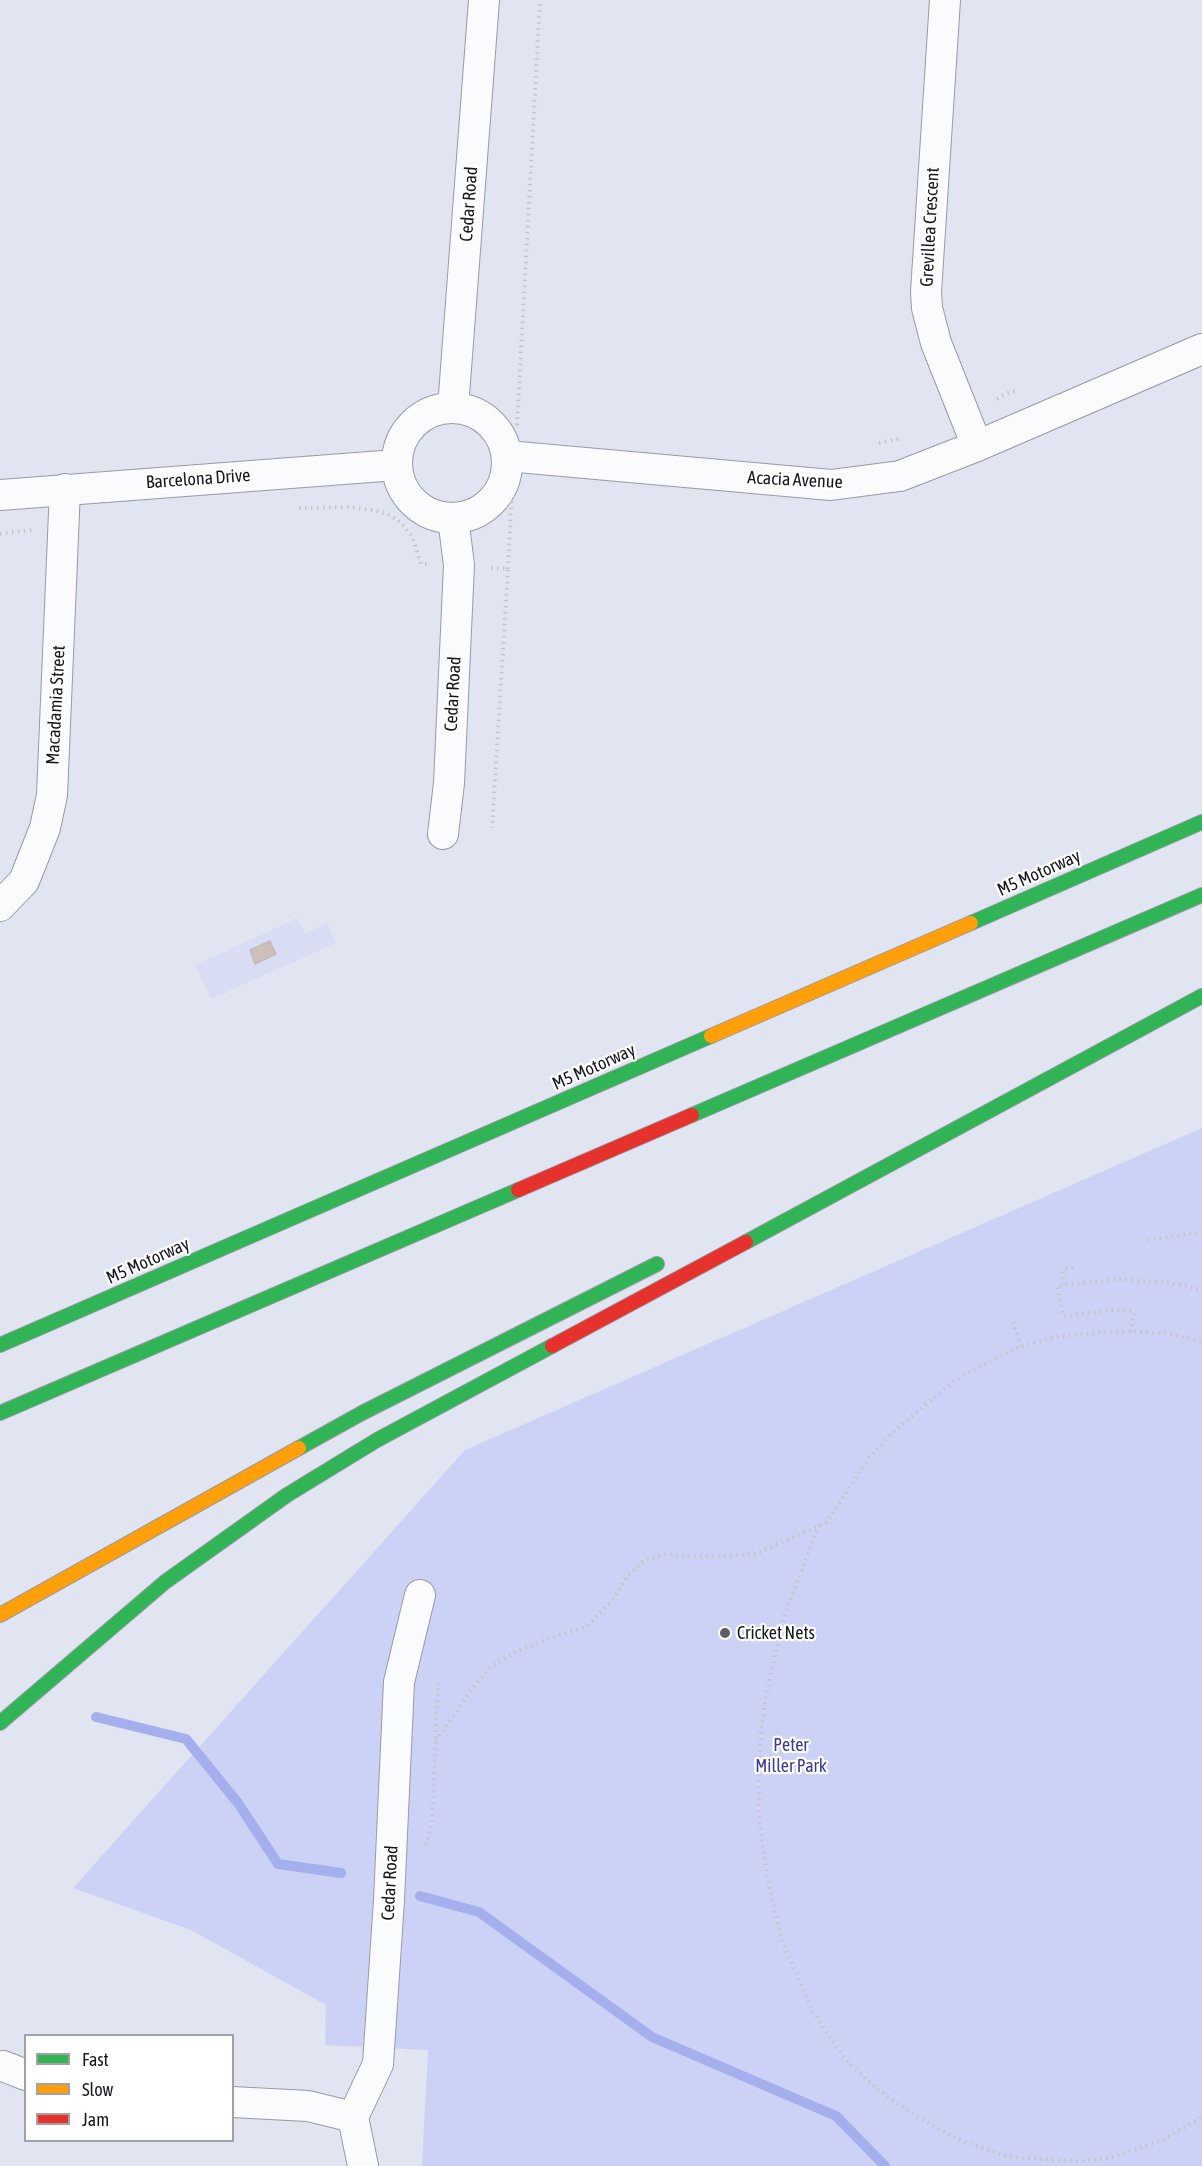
<!DOCTYPE html>
<style>
body{margin:0}
#map{position:relative;width:1202px;height:2166px;overflow:hidden;background:#e1e4f1;font-family:"Asap Condensed",sans-serif}
canvas{display:block}
.legend{position:absolute;left:24px;top:2034px;width:210px;height:108px;box-sizing:border-box;background:#fff;border:2px solid #a2a2a5;margin:0;padding:8px 10px;list-style:none;font-size:18px;color:#16171f}
.legend li{display:flex;align-items:center;gap:12px;height:30px}
.legend b{width:30px;border:2px solid #a2a2a5}
</style>
<div id="map">
<canvas width="1202" height="2166"></canvas>
<ul class="legend">
<li><b style="height:8px;background:#30b455"></b>Fast</li>
<li><b style="height:8px;background:#ff9f0a"></b>Slow</li>
<li><b style="height:8px;background:#e5322d"></b>Jam</li>
</ul>
</div>
<script>
const c = document.querySelector('canvas').getContext('2d');
c.lineJoin = 'round';
function paint(path, color) { c.fillStyle = color; c.fill(path, 'evenodd'); }
const toPath = rows => new Path2D(rows.map(r => 'M' + r).join(''));
function trace(path, color, width, dash) { c.strokeStyle = color; c.lineWidth = width; c.lineCap = dash ? 'butt' : 'round'; c.setLineDash(dash || []); c.stroke(path); }
function label(font, color, halo, rows, align = 'center') {
  c.font = font + ' "Asap Condensed",sans-serif'; c.lineWidth = 4.5; c.setLineDash([]); c.textBaseline = 'middle'; c.strokeStyle = halo; c.fillStyle = color; for (const [text, x, y, turn = 0] of rows) {
    c.save(); c.translate(x, y); c.rotate((+turn || 0) * Math.PI / 180); c.textAlign = isNaN(turn) ? turn : align; if (halo) c.strokeText(text, 0, 0); c.fillText(text, 0, 0); c.restore();
  }
}
paint(toPath([
 [298,918,305,934,327,923,336,943,211,999,195,965]
]), '#d9ddf4');
paint(toPath([
 [1202,1128,1202,2166,422,2166,428,2050,325,2045,326,2005,191,1930,73,1888,465,1450]
]), '#ccd2f5');
trace(toPath([
 [96,1717,186,1739,238,1803,278,1864,341,1873],
 [420,1896,479,1912,652,2037,836,2116,885,2166]
]), '#a6afee', 10);
const building = toPath([
 [270,941,276,954,255,964,250,950,270,941]
]);
paint(building, '#cdc1b7');
trace(building, '#bfbdc0', 1.5);
const street = toPath([
 [945,0,926,292,927,308,936,343,977,446],
 [453,408,484,0],
 '397 463a55 55 0 1 1 110 0a55 55 0 1 1-110 0Z',
 [507,456,831,485,900,476,977,446,1202,349],
 [0,495,396,465],
 [443,834,449,783,459,565,453,518],
 [0,906,24,881,45,828,52,795,65,489],
 [3,2066,26,2075],
 [232,2102,308,2106,353,2117],
 [363,2166,353,2117,378,2064,389,1900,399,1682,420,1595]
]);
const fast = toPath([
 [971,923,1202,822],
 [692,1115,1202,895],
 [746,1242,1202,996],
 [0,1345,711,1036],
 [0,1413,518,1190],
 [299,1448,362,1413,657,1264],
 [0,1723,165,1582,287,1495,377,1440,552,1346]
]);
const slow = toPath([
 [711,1036,971,923],
 [0,1615,299,1448]
]);
const jam = toPath([
 [518,1190,692,1115],
 [552,1346,746,1242]
]);
trace(street, '#989ba5', 32);
trace(fast, '#989ba5', 16);
trace(slow, '#989ba5', 16);
trace(jam, '#989ba5', 16);
trace(toPath([
 [997,399,1007,393,1017,391],
 [517,425,540,0],
 [879,443,898,439],
 [299,508,350,507,372,510,388,514,400,522,412,536,421,564,427,564],
 [0,534,32,530],
 [491,568,508,569,492,828],
 [508,569,512,489],
 [1148,1240,1202,1232],
 [1064,1285,1063,1270,1076,1266],
 [1013,1322,1021,1346],
 [1131,1332,1134,1311,1117,1310,1063,1316,1057,1286,1118,1279,1171,1283,1202,1290],
 [819,1525,785,1614,765,1700,759,1755,759,1818,767,1876,782,1941,813,2012,845,2059,877,2089,915,2115,957,2139,1010,2157,1076,2161,1110,2158,1163,2140,1202,2117],
 [436,1741,472,1689,491,1666,521,1649,587,1626,614,1598,627,1576,644,1561,663,1554,706,1557,755,1554,826,1523,869,1458,893,1432,955,1380,1013,1349,1055,1337,1115,1331,1165,1333,1202,1342],
 [426,1845,432,1823,438,1683]
]), '#c5c5c9', 4, [1.5, 4.5]);
trace(street, '#fafbfd', 30);
trace(fast, '#30b455', 14);
trace(slow, '#ff9f0a', 14);
trace(jam, '#e5322d', 14);
for (const [x, y, r, color] of [
 [725,1633,6,"#5d5f68"]
]) { const dot = new Path2D(); dot.arc(x, y, r, 0, 2 * Math.PI); c.fillStyle = color; c.fill(dot); trace(dot, '#fff', 2); }
label('18px', '#16171f', '#fff', [
 ["Cedar Road",469,204,-86],
 ["Grevillea Crescent",930,227,-87],
 ["Barcelona Drive",198,479,-4],
 ["Acacia Avenue",795,480,3],
 ["Cedar Road",453,694,-87],
 ["Macadamia Street",56,705,-87],
 ["M5 Motorway",1039,873,-24],
 ["M5 Motorway",594,1067,-24],
 ["M5 Motorway",148,1261,-24],
 ["Cedar Road",390,1883,-87]
]);
label('18px', '#16171f', '#fff', [
 ["Cricket Nets",737,1633]
], 'left');
label('18px', '#38399a', '#fff', [
 ["Peter",791,1745],
 ["Miller Park",791,1766]
]);
</script>
